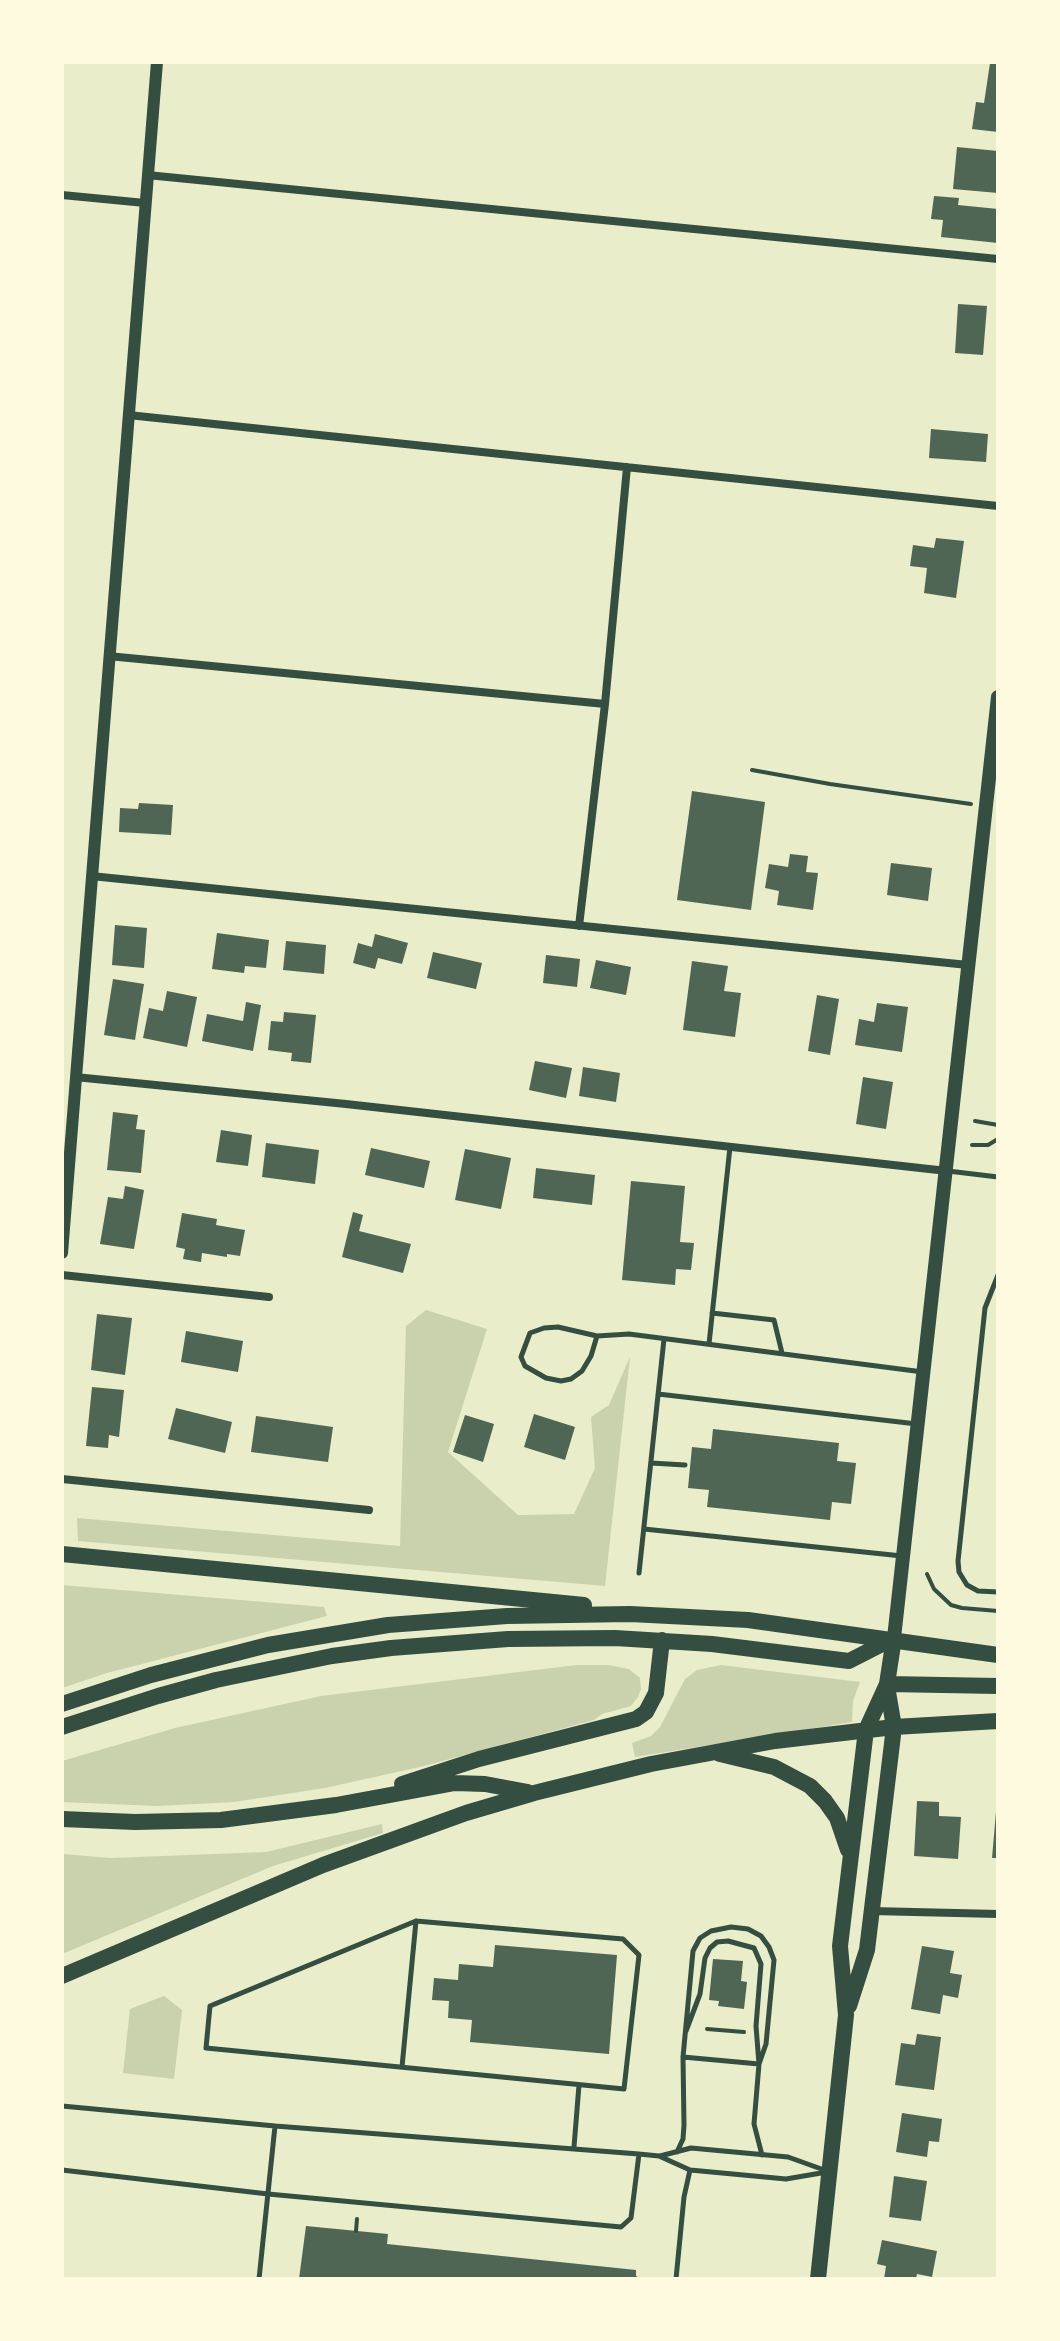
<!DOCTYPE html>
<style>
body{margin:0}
#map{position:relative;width:1060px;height:2341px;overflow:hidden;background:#e9edc9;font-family:Cabin,sans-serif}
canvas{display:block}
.frame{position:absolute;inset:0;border:64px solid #fefae0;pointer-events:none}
</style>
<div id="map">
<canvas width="1060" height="2341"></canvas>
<div class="frame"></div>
</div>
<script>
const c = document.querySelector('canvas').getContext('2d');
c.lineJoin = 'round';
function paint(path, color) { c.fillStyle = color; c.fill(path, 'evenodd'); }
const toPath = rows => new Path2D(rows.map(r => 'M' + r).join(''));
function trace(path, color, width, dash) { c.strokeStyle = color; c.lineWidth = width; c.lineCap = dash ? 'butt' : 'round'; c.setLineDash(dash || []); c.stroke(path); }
paint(toPath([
 [426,1310,487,1329,448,1452,518,1515,574,1514,595,1468,591,1417,609,1405,630,1357,605,1586,78,1541,77,1518,400,1546,406,1326],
 [62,1585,324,1607,327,1616,107,1673,62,1688],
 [577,1665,608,1665,629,1669,640,1678,641,1689,638,1697,631,1706,602,1714,594,1720,424,1766,325,1788,234,1802,158,1806,62,1802,62,1761,175,1728,321,1696],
 [721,1665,860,1682,853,1701,852,1722,635,1757,632,1743,651,1736,660,1727,685,1679,697,1670],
 [382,1824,383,1833,273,1866,62,1954,62,1854,111,1858,266,1852],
 [164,1996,182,2010,174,2079,123,2073,130,2009]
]), '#cad2ad');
paint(toPath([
 [990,63,998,64,998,132,972,129,976,102,984,103],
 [957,147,998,151,998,193,953,189],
 [934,196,959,198,958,205,998,209,998,243,941,237,943,220,931,219],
 [958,304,987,306,983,355,955,353],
 [931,429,988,434,986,462,929,458],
 [936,538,964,541,956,598,924,593,927,568,910,566,913,545,934,548],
 [692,791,765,802,751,910,677,900],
 [139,803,173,805,171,835,119,832,120,808,138,809],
 [790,854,808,856,806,872,818,873,813,910,777,905,779,891,765,888,769,864,788,867],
 [891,863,932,868,928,901,887,895],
 [115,925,147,928,144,968,112,965],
 [217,933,269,940,266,968,245,966,244,973,212,969],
 [375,934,408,943,402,964,378,958,375,969,353,963,358,943,372,947],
 [286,941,326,945,324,974,283,970],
 [433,952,482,963,476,989,427,978],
 [546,955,580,959,577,987,543,983],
 [596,960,631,967,626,995,590,988],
 [692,961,728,966,724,991,741,993,735,1037,683,1030],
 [113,979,144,984,135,1040,104,1035],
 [167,991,197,997,187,1047,143,1038,149,1008,163,1011],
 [817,995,839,999,830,1055,808,1051],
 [246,1002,261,1005,253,1051,202,1041,207,1014,243,1021],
 [877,1003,908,1007,902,1052,855,1045,859,1019,874,1022],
 [284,1012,316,1015,311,1063,291,1061,292,1053,268,1050,271,1021,283,1022],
 [535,1061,572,1068,566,1098,529,1090],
 [583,1067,620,1073,616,1102,579,1096],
 [863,1077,893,1082,886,1129,856,1124],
 [113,1112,138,1115,136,1129,145,1130,141,1173,107,1170],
 [221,1130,252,1135,248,1166,216,1162],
 [266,1143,319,1150,315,1184,262,1177],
 [371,1148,430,1161,424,1188,365,1175],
 [465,1149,511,1158,501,1209,455,1200],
 [536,1168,595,1175,592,1205,533,1198],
 [631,1181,685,1186,680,1242,694,1243,691,1270,676,1269,675,1285,622,1280],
 [125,1186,144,1190,134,1249,100,1244,108,1197,123,1199],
 [353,1212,363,1215,359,1231,411,1244,403,1273,342,1257],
 [182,1213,217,1219,216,1225,245,1230,240,1256,227,1254,227,1257,202,1253,201,1262,183,1259,185,1249,176,1247],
 [97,1314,132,1318,125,1375,91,1370],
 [186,1331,243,1341,238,1372,181,1362],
 [92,1387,124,1390,119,1437,109,1435,108,1448,86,1446],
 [176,1408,232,1422,225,1453,168,1439],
 [534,1414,575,1427,565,1460,524,1447],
 [465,1415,494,1424,483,1462,453,1452],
 [256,1416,333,1427,328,1462,251,1452],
 [713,1429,839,1443,837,1461,856,1463,851,1504,832,1502,830,1520,707,1507,709,1490,688,1488,692,1447,711,1449],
 [917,1801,939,1802,939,1816,961,1817,958,1859,914,1856],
 [996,1812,998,1812,998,1858,992,1858],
 [495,1945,617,1955,609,2054,470,2042,472,2020,448,2018,449,2001,432,2000,434,1978,458,1980,459,1964,493,1967],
 [922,1946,954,1951,950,1973,962,1975,958,1998,943,1995,940,2014,911,2009],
 [713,1959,743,1961,741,1981,747,1982,744,2009,718,2006,719,2001,709,2000],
 [917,2034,941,2037,934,2090,895,2085,901,2043,915,2045],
 [902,2113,942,2119,939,2142,929,2141,927,2157,896,2152],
 [894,2176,927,2181,921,2221,889,2217],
 [306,2226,388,2234,387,2244,636,2270,636,2276,641,2279,299,2279],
 [882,2240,937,2251,932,2277,917,2274,916,2279,884,2279,886,2266,877,2264]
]), '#4f6655');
trace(toPath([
 [752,770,830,784,971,804],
 [975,1121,998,1125],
 [972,1145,988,1145,998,1139],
 [927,1574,934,1589,951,1605,962,1608,998,1611],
 [707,2029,744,2032],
 [356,2231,357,2219]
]), '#344e41', 4);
trace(toPath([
 [948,1171,998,1177],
 [998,1275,985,1308,958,1561,959,1572,967,1585,978,1591,998,1592],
 [712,1313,774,1320,782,1353],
 [597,1336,591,1356,582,1371,571,1379,561,1381,546,1378,525,1366,521,1357,530,1333,544,1328,558,1327,597,1336,629,1334,923,1372],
 [709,1344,730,1147],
 [658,1394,917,1424],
 [651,1463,685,1465],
 [644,1529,902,1556],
 [639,1573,664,1339],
 [416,1921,623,1939,639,1955,624,2089,206,2048,210,2006,416,1921],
 [683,2057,759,2064,756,2026,761,1964,754,1948,728,1941,717,1942,710,1948,705,1958,700,1994,686,2031],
 [402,2067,416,1921],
 [62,2106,275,2126,639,2154,659,2156,690,2170,786,2179,827,2172],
 [574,2147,579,2085],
 [677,2152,683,2139,684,2125,683,2057,693,1951,700,1938,711,1931,731,1927,748,1929,761,1936,769,1947,774,1960,766,2044,759,2064,754,2124,762,2155],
 [660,2156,691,2148,788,2157,827,2171],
 [62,2170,268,2194,621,2227,631,2218,639,2154],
 [259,2279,275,2126],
 [676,2279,684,2197,690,2170]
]), '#344e41', 5);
trace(toPath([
 [147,175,998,259],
 [62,195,145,203],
 [128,415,998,506],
 [108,656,605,704],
 [91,876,968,965],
 [579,926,605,704,627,467],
 [75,1077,346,1104,947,1171],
 [62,1275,269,1297],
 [62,1479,369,1510],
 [872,1911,998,1914]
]), '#344e41', 8);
trace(toPath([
 [62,1253,157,62]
]), '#344e41', 12);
trace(toPath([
 [894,1638,998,697]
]), '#344e41', 14);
trace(toPath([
 [62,1554,584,1605],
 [887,1684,998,1686],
 [62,1704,151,1675,268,1645,388,1625,507,1616,630,1614,748,1620,998,1655],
 [62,1727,158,1696,216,1680,332,1656,391,1648,508,1639,615,1638,712,1644,849,1661,894,1638],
 [720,1754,774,1767,810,1786,825,1801,837,1818,848,1850],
 [402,1784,479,1759,636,1719,646,1712,656,1693,662,1640],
 [62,1819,135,1822,221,1820,336,1805,455,1783,485,1784,528,1792],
 [62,1976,323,1865,466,1813,534,1793,651,1764,775,1741,894,1727,998,1721],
 [849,2006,867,1950,894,1727,887,1686],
 [818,2279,846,2015,840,1946,866,1730,887,1684,894,1638]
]), '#344e41', 16);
</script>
